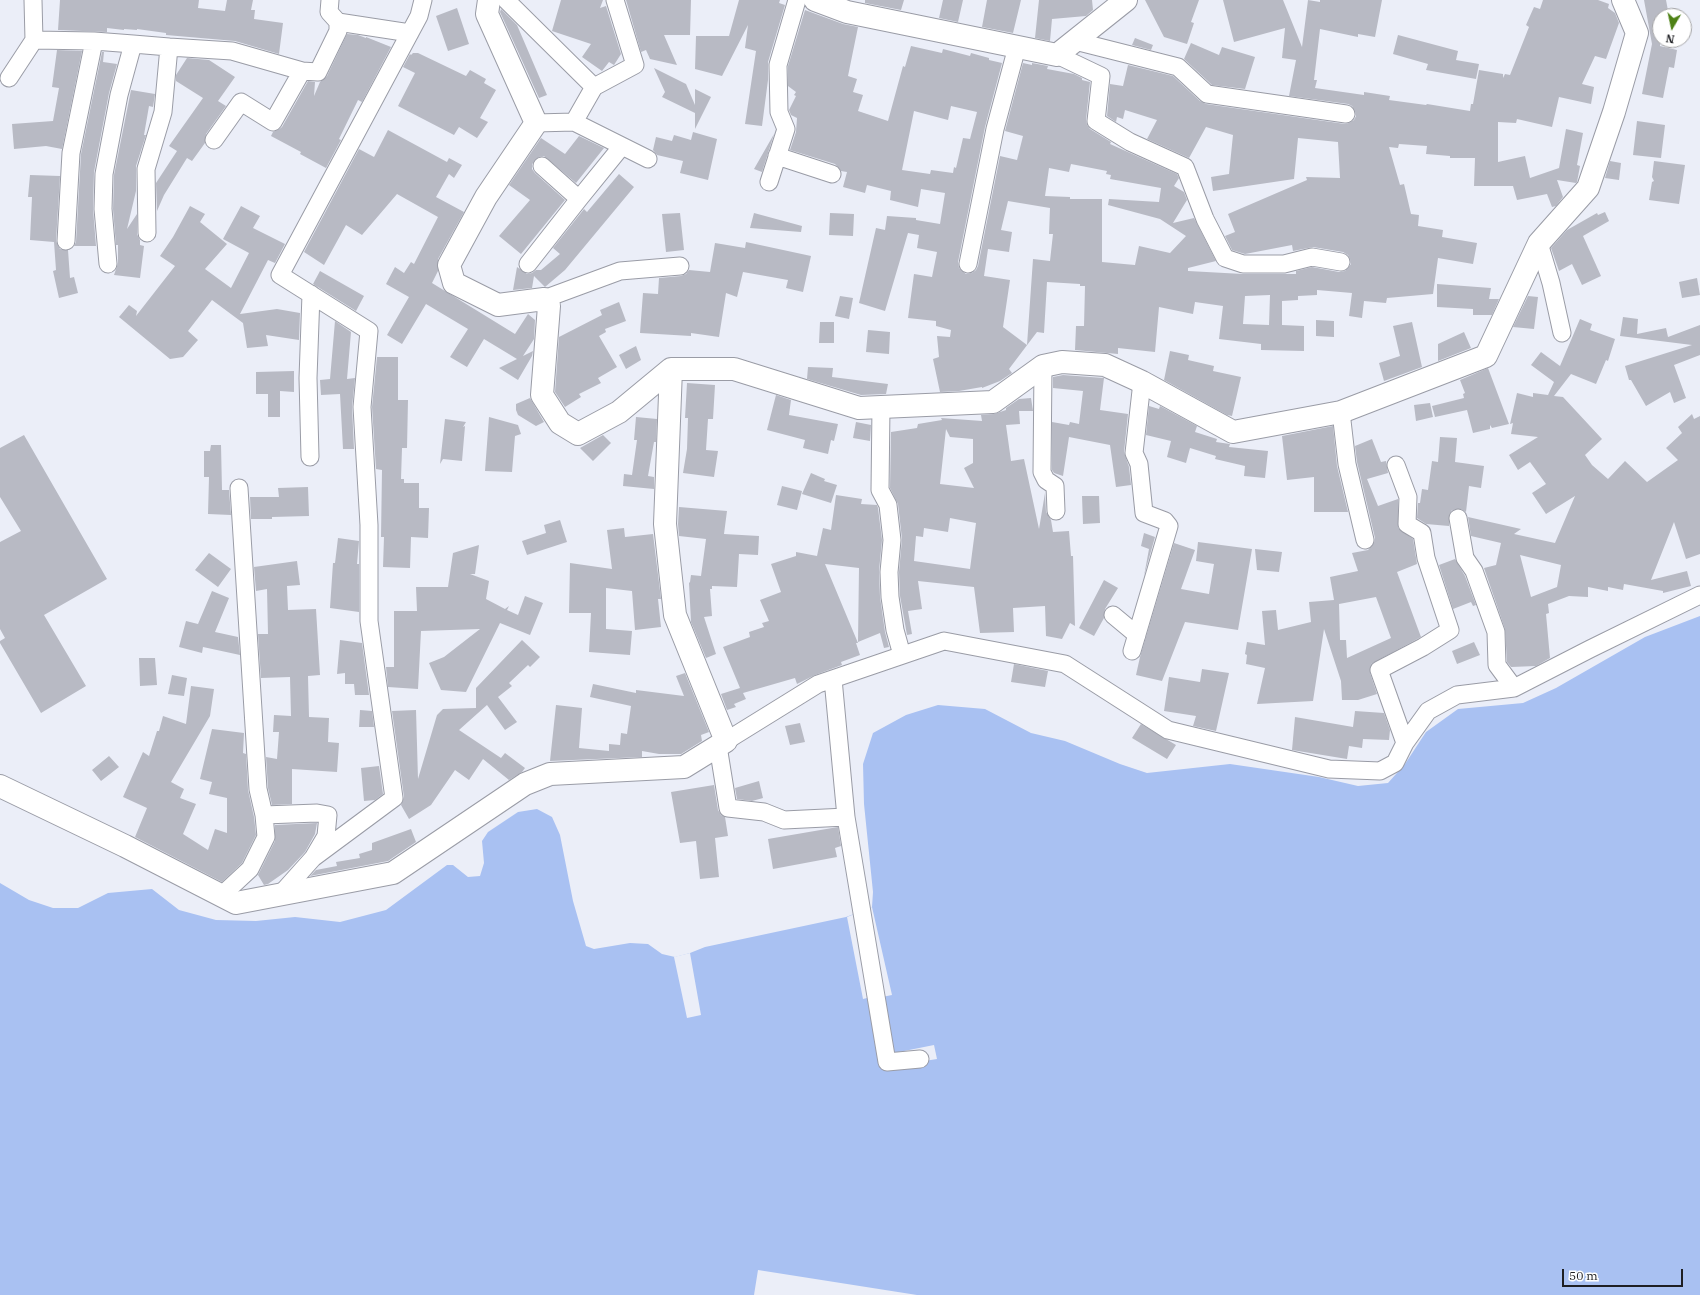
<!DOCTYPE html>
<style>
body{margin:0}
#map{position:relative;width:1700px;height:1295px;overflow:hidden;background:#ebeef8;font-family:"IBM Plex Serif",serif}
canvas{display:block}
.north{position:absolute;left:1652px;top:8px;width:40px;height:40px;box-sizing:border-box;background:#fff;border:1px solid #a5a5a7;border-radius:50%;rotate:189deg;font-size:11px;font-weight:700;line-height:16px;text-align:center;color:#1e1f23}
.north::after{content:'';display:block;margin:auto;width:14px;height:18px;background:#4d8115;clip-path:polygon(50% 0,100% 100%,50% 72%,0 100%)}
.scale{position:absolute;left:1562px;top:1269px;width:121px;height:18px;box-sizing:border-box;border:2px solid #1e1f23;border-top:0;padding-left:5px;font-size:12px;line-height:14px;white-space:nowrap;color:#1e1f23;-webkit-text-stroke:3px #fff;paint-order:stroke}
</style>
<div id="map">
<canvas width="1700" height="1295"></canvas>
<div class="north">N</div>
<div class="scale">50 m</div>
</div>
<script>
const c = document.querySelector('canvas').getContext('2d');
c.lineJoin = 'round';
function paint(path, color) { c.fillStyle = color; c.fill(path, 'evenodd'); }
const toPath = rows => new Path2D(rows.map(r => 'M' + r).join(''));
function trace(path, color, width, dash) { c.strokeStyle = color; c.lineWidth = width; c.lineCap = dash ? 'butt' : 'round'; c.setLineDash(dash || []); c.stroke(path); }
paint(toPath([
 [1700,616,1700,1295,0,1295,0,883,29,900,53,908,78,908,108,893,152,889,179,910,216,920,256,921,295,917,340,922,386,910,447,865,453,865,468,877,480,876,484,863,482,841,488,832,518,812,537,809,552,817,560,835,573,901,586,946,594,949,630,943,648,944,662,954,675,957,690,953,705,947,846,917,872,907,873,892,864,804,863,764,873,733,906,715,938,705,985,709,1031,733,1065,741,1120,764,1147,773,1230,764,1319,777,1358,786,1388,783,1405,764,1426,732,1458,709,1523,703,1556,688,1645,637]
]), '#a9c1f2');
paint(toPath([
 [872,907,892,995,882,997,894,1053,934,1045,937,1059,881,1068,867,998,863,999,847,917],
 [690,953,701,1015,687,1018,674,957],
 [758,1270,917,1295,754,1295]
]), '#ebeef8');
paint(toPath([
 [60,0,199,0,198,8,225,11,227,0,253,0,251,10,255,10,254,19,283,23,279,54,235,41,166,35,166,33,137,29,137,30,124,29,124,30,107,28,107,32,58,30],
 [561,0,603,0,600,8,606,6,621,54,614,65,609,62,602,71,582,57,591,44,552,31],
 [626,0,691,0,690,35,664,35,677,65,650,59,646,50,641,52],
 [739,0,780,0,779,3,785,5,768,62,768,80,762,126,745,124,756,51,745,48,748,25,722,76,695,69,696,36,729,36],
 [865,0,904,0,901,10,865,3],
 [943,0,963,0,958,22,939,18],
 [987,0,1021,0,1013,33,982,27],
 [1039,0,1092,0,1093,10,1086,16,1052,19,1050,41,1035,38],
 [1145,0,1199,0,1191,22,1194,23,1187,44,1164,37],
 [1223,0,1283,0,1302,47,1308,0,1320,2,1320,0,1382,0,1375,37,1358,34,1358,37,1320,29,1314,80,1317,80,1315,88,1364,95,1364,92,1390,96,1389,100,1426,105,1427,104,1470,111,1471,104,1473,104,1479,70,1503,74,1503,78,1505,74,1510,75,1529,27,1526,25,1534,7,1540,9,1543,0,1598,0,1609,4,1608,8,1615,13,1619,23,1606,59,1595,56,1582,84,1594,87,1591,104,1559,97,1552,127,1517,119,1516,123,1498,122,1498,162,1525,156,1530,178,1559,168,1566,129,1583,133,1577,165,1580,166,1577,182,1576,183,1557,180,1563,197,1556,206,1552,207,1547,194,1517,200,1513,186,1474,186,1475,158,1450,158,1450,156,1426,154,1427,146,1399,144,1398,148,1389,147,1400,185,1404,184,1411,214,1419,215,1418,226,1443,230,1442,237,1477,243,1473,264,1438,258,1433,294,1387,298,1386,303,1364,301,1362,318,1349,316,1352,293,1317,290,1317,295,1298,296,1298,300,1282,301,1282,325,1304,326,1304,351,1261,350,1261,344,1219,339,1223,306,1195,302,1193,314,1159,307,1155,352,1118,348,1118,354,1075,350,1076,326,1084,326,1085,286,1080,286,1080,284,1047,282,1044,333,1037,332,1009,369,1012,373,1000,381,982,388,982,387,959,391,940,392,933,359,939,357,937,336,950,337,951,330,936,326,936,321,908,318,914,274,932,277,937,252,917,248,919,235,908,233,885,311,859,303,876,228,885,230,887,216,916,218,916,220,940,224,945,193,921,189,918,207,890,200,891,191,867,185,865,193,843,187,847,172,841,171,835,164,790,150,796,132,797,118,791,115,789,110,796,96,794,95,796,92,788,86,788,66,805,10,843,24,858,27,848,76,857,79,853,92,863,95,858,111,888,121,903,66,905,67,911,46,942,53,943,49,970,56,971,53,989,58,989,60,1002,63,985,127,958,262,959,268,966,274,972,273,976,270,978,266,1000,156,1017,160,1023,136,1005,131,1023,63,1032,65,1032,63,1048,66,1047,69,1074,74,1082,78,1082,80,1090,82,1086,120,1087,125,1090,129,1111,142,1110,144,1177,174,1179,178,1174,186,1184,192,1187,200,1173,223,1194,218,1216,261,1188,268,1188,271,1243,274,1296,274,1296,271,1312,267,1339,272,1345,271,1351,264,1350,259,1348,255,1343,252,1313,247,1293,251,1292,245,1245,254,1232,250,1225,236,1235,232,1228,214,1307,180,1306,177,1340,178,1338,142,1298,138,1294,179,1213,191,1211,177,1229,174,1233,135,1206,127,1189,158,1147,139,1157,120,1125,110,1123,119,1117,117,1116,122,1107,116,1110,84,1123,86,1128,65,1173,76,1200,101,1206,104,1345,124,1349,123,1354,120,1356,116,1355,111,1352,106,1348,104,1289,96,1296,60,1282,58,1285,28,1234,42],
 [951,106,977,112,970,139,963,138,956,168,954,167,953,173,931,170,930,174,902,170,914,111,948,120],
 [1071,164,1107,171,1106,174,1111,175,1110,179,1161,188,1159,202,1109,199,1108,205,1160,219,1186,236,1170,253,1139,246,1135,265,1102,262,1102,199,1070,199,1070,197,1045,196,1049,168,1069,172],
 [1008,201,1050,208,1049,234,1053,234,1050,261,1033,259,1027,345,1003,327,1010,280,984,276,988,249,1009,252,1012,232,1001,230],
 [1270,295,1269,325,1243,324,1245,296],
 [1644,0,1666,0,1669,16,1660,16,1660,46,1677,50,1674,68,1669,67,1663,98,1642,94,1652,44],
 [457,8,469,44,448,51,436,16],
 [501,9,517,25,547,95,539,98,500,12],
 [347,34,358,35,366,38,366,37,391,47,362,102,358,100,339,139,341,140,326,168,300,154,301,152,271,136,273,132,278,130,282,127,308,81,315,82,314,96,320,82,327,76],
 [1398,35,1458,51,1456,60,1479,64,1476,79,1426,70,1428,64,1393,54],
 [1135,38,1153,45,1151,50,1132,45],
 [1191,43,1219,55,1222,47,1255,57,1245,89,1212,85,1184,59],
 [57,50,82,51,62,149,46,146,14,149,12,124,53,121,59,88,52,87],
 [102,52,104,52,103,62,117,64,109,93,94,172,93,209,96,246,74,246,76,242,81,154],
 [413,53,418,53,466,76,470,70,486,79,484,83,496,90,480,118,488,122,477,138,459,127,454,135,398,106,415,73,403,67,410,54,411,55],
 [187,58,209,60,235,77,218,101,226,106,206,134,205,143,192,161,187,158,164,195,157,211,156,183,177,151,169,146,203,98,176,81,176,75],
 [654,68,686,84,695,105,695,89,711,97,695,129,695,113,662,97,665,92],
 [131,90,155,94,153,107,149,106,144,135,146,135,136,166,136,191,127,229,137,214,137,234,140,240,140,245,144,246,140,278,114,275,118,263,118,245,116,245,113,209,114,175],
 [1637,121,1665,125,1661,158,1633,155],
 [388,130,447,162,449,158,462,165,454,178,449,174,436,197,464,212,438,259,438,271,432,283,515,334,528,314,535,320,534,339,523,356,533,351,532,356,518,380,499,368,517,359,484,339,467,367,450,357,468,329,426,304,402,344,387,335,409,297,386,284,395,267,404,273,411,262,414,264,438,217,397,194,362,235,346,225,324,265,304,252,359,149,374,157],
 [693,132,717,139,708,180,680,173,683,161,657,155,653,150,656,137,672,141,674,135,691,140],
 [774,134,762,172,754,169],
 [579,136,604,148,576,183,544,156,539,157,532,164,532,169,535,173,565,200,521,254,499,236,530,200,509,185,541,138,565,154],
 [1610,161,1621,163,1619,180,1605,178],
 [1654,161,1685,165,1679,204,1649,200,1652,182,1654,181,1652,177],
 [619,174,634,187,565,270,545,287,534,276,532,288,513,290,517,267,527,274,532,273,536,270,541,270,560,254,553,248,584,209,587,212],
 [30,175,60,176,56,241,60,249,68,250,70,278,74,277,78,293,59,298,53,271,56,270,54,242,30,240,32,197,28,197],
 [190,206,205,214,200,222,227,244,205,269,231,288,249,253,223,239,241,206,260,216,253,228,285,244,275,263,268,260,240,314,277,309,300,313,299,340,266,335,268,346,247,348,243,323,212,300,188,331,198,340,183,357,170,359,119,317,129,305,137,311,136,316,175,266,160,256,173,237],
 [1605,212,1609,221,1583,236,1601,276,1582,285,1572,264,1559,271,1551,248,1567,230,1597,213,1598,215],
 [680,213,684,250,666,252,662,214],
 [754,213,802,226,801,232,750,228],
 [830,213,854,214,853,236,829,235],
 [746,242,811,256,803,292,786,288,788,280,743,272,737,297,726,293,719,337,691,333,691,336,640,333,643,293,658,294,659,278,681,276,686,274,689,270,710,272,715,243,745,248],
 [320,271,364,296,356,311,313,284],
 [1697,278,1700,295,1682,298,1679,282],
 [1437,284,1491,288,1489,299,1499,299,1492,315,1473,315,1473,309,1437,307],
 [840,296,853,298,849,319,835,316],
 [1528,296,1538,297,1534,329,1513,327],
 [619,302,626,321,605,329,606,332,599,336,617,367,598,378,601,383,579,394,581,397,565,407,555,392,559,337,602,315,600,310],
 [1623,317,1638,319,1637,334,1666,328,1668,337,1700,325,1700,355,1674,365,1686,398,1674,403,1670,392,1646,406,1631,380,1629,380,1625,366,1692,345,1620,336],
 [1580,319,1592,324,1590,330,1615,339,1608,361,1606,360,1596,384,1571,374,1554,396,1563,397,1602,439,1585,455,1592,465,1608,479,1625,461,1647,482,1678,460,1666,448,1682,433,1678,427,1692,414,1694,419,1700,416,1700,554,1686,559,1674,522,1651,580,1687,571,1691,586,1663,593,1663,591,1624,584,1623,590,1608,587,1608,591,1588,587,1588,597,1569,596,1548,604,1549,613,1546,614,1550,658,1536,666,1511,667,1507,662,1505,629,1484,568,1496,565,1501,543,1471,536,1468,517,1521,529,1514,534,1555,543,1575,496,1546,514,1532,493,1546,484,1530,462,1518,470,1509,455,1538,437,1511,434,1513,423,1510,424,1517,393,1533,397,1533,393,1548,395,1554,382,1531,365,1541,352,1560,366],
 [1520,555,1561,565,1557,587,1531,597],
 [1316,320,1334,321,1334,337,1316,336],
 [335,321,351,332,347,379,355,378,352,407,354,449,343,449,340,394,321,395,320,380,330,379],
 [820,322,834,322,834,343,819,343],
 [1412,322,1422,367,1384,381,1379,363,1400,356,1393,326],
 [868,330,890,332,889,354,866,352],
 [1464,332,1471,348,1438,361,1438,344],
 [636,346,641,360,626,369,619,355],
 [1170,351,1189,355,1188,360,1214,366,1213,371,1241,377,1232,416,1227,415,1164,380],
 [377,357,398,357,398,400,408,400,407,448,402,448,401,479,404,479,404,483,419,483,419,508,429,508,428,538,411,537,410,568,383,567,384,537,381,537,382,470,376,469,372,407],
 [808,367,833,368,832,377,888,384,886,394,861,395,807,379],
 [1488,368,1509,424,1492,428,1490,425,1490,429,1473,433,1467,410,1435,417,1432,406,1464,398,1463,394,1465,393,1460,380],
 [294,371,294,392,280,391,280,417,268,417,268,394,256,394,256,372],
 [1063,375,1104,378,1100,410,1128,414,1124,452,1129,467,1131,485,1116,487,1110,445,1069,437,1063,476,1054,473,1052,470,1052,422,1069,425,1070,422,1079,424,1083,391,1053,388,1053,377],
 [687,383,715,385,713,419,708,419,706,450,718,451,714,477,683,473,687,449,688,418,685,418],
 [776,395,791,400,789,415,838,424,834,441,831,440,828,454,803,448,805,440,767,430],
 [530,398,544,422,536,426,518,415,516,410,516,404],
 [1031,398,1033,411,1019,411,1020,424,1006,425,1011,461,1024,459,1039,529,1045,493,1046,512,1051,520,1053,532,1069,531,1071,556,1073,556,1075,626,1070,623,1062,639,1046,636,1045,606,1013,608,1014,632,980,633,974,587,918,581,922,609,908,611,912,634,907,635,900,596,899,572,902,539,898,504,890,488,891,432,917,428,918,424,942,420,941,418,982,421,981,415,994,414,1006,410,1006,408,1019,399],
 [946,429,950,437,973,439,973,463,964,468,974,488,940,484],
 [950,518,976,523,970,569,914,561,916,536,923,537,924,528,948,532],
 [1430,403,1433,417,1416,421,1414,405],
 [1149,406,1159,409,1160,406,1197,426,1195,432,1217,439,1216,442,1230,444,1229,447,1268,451,1265,478,1244,476,1245,466,1215,459,1216,456,1190,448,1186,463,1167,457,1171,441,1146,435],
 [489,417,518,425,521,434,515,436,512,472,485,471],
 [636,417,657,419,656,442,654,442,648,476,654,477,654,489,623,486,624,474,632,475,637,440,634,440],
 [445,419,466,422,463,427,465,426,462,461,443,459,440,464],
 [856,422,871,425,870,441,853,438],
 [1333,426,1337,466,1348,512,1314,512,1314,477,1287,480,1282,436],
 [24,435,107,579,44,615,86,686,41,713,0,643,0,641,5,638,0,629,0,542,21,531,0,497,0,448],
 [603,435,611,443,593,461,580,448],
 [1440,437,1457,438,1455,462,1484,466,1481,488,1469,486,1466,512,1461,509,1452,510,1449,515,1449,526,1426,524,1417,518,1418,503,1420,503,1422,489,1428,490,1432,461,1438,462],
 [1372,439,1381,462,1386,461,1388,473,1367,479,1378,506,1398,499,1398,528,1413,539,1417,564,1397,572,1421,637,1371,664,1370,673,1377,694,1358,700,1342,700,1341,681,1324,629,1313,701,1257,704,1265,668,1246,664,1247,655,1245,654,1247,642,1265,645,1262,611,1276,610,1278,630,1311,622,1309,602,1334,600,1330,577,1358,571,1352,553,1368,550,1374,543,1375,538,1357,462,1355,446],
 [1376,597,1391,638,1347,658,1346,640,1340,640,1339,604],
 [211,445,221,445,222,490,229,490,231,515,208,514,209,477,204,477,204,451,210,451],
 [811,473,825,479,824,481,837,485,831,503,802,494],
 [782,486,802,491,797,510,777,505],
 [308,487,309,516,272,517,272,519,251,519,250,497,279,497,278,488],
 [836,495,862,499,861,504,877,505,878,508,882,540,879,571,880,597,885,632,889,647,884,648,880,633,858,642,859,568,825,564,858,643,856,643,860,655,841,662,842,665,815,675,797,684,795,678,743,693,746,699,734,704,736,707,727,710,721,694,740,688,723,647,750,637,749,632,764,627,762,623,769,621,760,600,781,592,771,564,796,556,796,552,817,556,823,528,831,530],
 [1082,496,1099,496,1100,523,1083,524],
 [679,507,727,511,724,534,759,536,758,555,739,554,737,587,712,586,712,589,710,589,712,616,704,617,716,654,706,658,691,622,689,583,690,582,691,575,701,576,706,539,679,536,678,524],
 [560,520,567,542,527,555,522,541,546,533,544,525],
 [624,528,625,537,653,534,661,599,658,599,661,627,635,630,632,591,606,588,606,629,632,631,630,655,589,652,591,613,569,613,570,563,612,569,607,530],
 [1144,533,1155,537,1144,576,1149,549,1141,546],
 [338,538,359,541,357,564,359,564,359,612,330,608,333,563,335,563],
 [1198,542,1252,549,1238,630,1185,622,1162,681,1136,675,1140,657,1174,543,1195,550,1181,589,1209,594,1214,564,1196,561],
 [479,545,475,574,470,574,489,581,486,599,505,609,509,606,507,610,518,615,525,596,543,603,530,635,500,623,466,692,441,690,429,663,444,657,480,629,421,631,418,689,388,687,386,667,394,667,394,611,417,611,416,587,448,587,453,553],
 [1255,549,1282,552,1279,572,1257,570],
 [209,553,231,569,218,587,195,570],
 [1455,559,1465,576,1476,605,1473,606,1471,602,1453,609,1439,565],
 [297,561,300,585,287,586,288,610,316,609,320,675,308,676,309,717,329,718,328,742,339,743,337,772,292,769,292,804,272,805,268,788,266,757,277,759,279,732,273,732,274,715,291,716,290,677,261,678,258,634,268,634,267,589,256,591,254,567],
 [1104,580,1118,588,1105,609,1104,618,1094,636,1079,628],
 [212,591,229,598,215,632,238,637,240,655,203,647,202,653,179,647,186,621,198,624],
 [340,640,362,643,369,695,355,695,354,684,345,684,345,673,337,674],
 [522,640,540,657,530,667,528,665,509,683,512,686,498,697,517,722,505,730,487,705,459,730,501,758,505,753,525,768,522,772,509,780,483,759,469,780,455,770,431,805,409,819,401,805,404,797,392,711,416,710,418,779,437,715,443,709,476,708,476,688],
 [1474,642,1480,655,1457,664,1452,651],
 [139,658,155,658,157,685,140,686],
 [1014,664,1048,671,1045,687,1011,682],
 [1202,669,1229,673,1216,731,1193,726,1196,716,1164,711,1169,677,1200,682],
 [685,673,709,732,701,735,702,741,681,754,659,754,642,751,642,757,550,761,556,705,582,708,579,748,609,751,609,744,620,745,621,733,627,734,631,706,590,697,593,684,636,693,636,690,684,696,676,676],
 [172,675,187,678,184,696,168,694],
 [191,686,214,689,210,716,171,782,184,789,180,798,196,804,183,834,208,850,215,829,227,833,227,798,209,794,212,782,200,779,212,729,244,733,243,753,246,754,248,790,254,817,256,835,242,863,222,882,135,837,147,808,123,797,143,752,149,756,157,731,159,731,163,716,186,724],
 [360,710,372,711,374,727,359,727],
 [1355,711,1384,713,1390,730,1389,740,1363,739,1362,748,1349,746,1347,759,1292,750,1295,717,1353,727],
 [800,723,805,742,790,745,785,726],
 [1141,724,1176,745,1167,759,1132,738],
 [109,756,119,767,101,781,92,770],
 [379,766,383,794,375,800,364,801,361,768],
 [759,781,763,798,752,801,737,799,735,788],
 [714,785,718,810,721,815,725,817,728,836,715,838,719,877,700,879,696,841,680,843,671,792],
 [317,823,315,834,305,852,288,870,268,884,264,885,258,875,275,841,275,825],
 [838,827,841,846,835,848,837,857,773,869,768,839],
 [411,829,416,842,388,861,310,876,316,870,337,866,336,862,360,858,359,854,372,850,372,843]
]), '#b8bac4');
const minor = toPath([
 [506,0,594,87,574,122,536,123],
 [338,22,410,33],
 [34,40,94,41,71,153,66,241],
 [94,41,133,44,119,95,104,174,103,209,108,264],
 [1075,41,1178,67,1207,94,1346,114],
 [133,44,169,47,163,112,146,169,147,233],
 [169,47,232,51,302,71,318,72,338,31,338,22,329,12,330,0],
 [1057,55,1101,76,1096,121,1130,142,1185,167,1205,219,1225,258,1243,264,1284,264,1312,257,1341,262],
 [9,78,34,40,33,0],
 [594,87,635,65,615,0],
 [574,122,648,159],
 [214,140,241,102,273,122,302,71],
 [777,156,832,174],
 [542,166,579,199],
 [769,182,786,129,779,112,778,65,797,0],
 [1539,243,1551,283,1562,333],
 [528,264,579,199,622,146],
 [968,264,995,129,1017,47],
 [544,299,620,271,680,266],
 [1043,366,1042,472,1046,480,1055,486,1056,511],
 [881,407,880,490,888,505,892,540,889,572,890,597,895,630,902,655],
 [1341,412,1347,464,1365,540],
 [310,457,308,378,311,294],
 [1396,465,1408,497,1407,524,1422,533,1426,558,1450,630,1423,647,1379,670,1405,743],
 [239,488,258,789,264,815,317,813,328,815,326,836,313,858,280,895],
 [1458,518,1465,558,1474,571,1496,632,1497,665,1514,688],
 [1113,615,1137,635],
 [1132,651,1169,526,1165,521,1144,513,1139,464,1134,453,1142,382],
 [726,741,818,684,944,641,1065,664,1168,730,1329,769,1380,771,1395,763,1405,743,1428,711,1457,695,1514,688,1590,649,1700,595],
 [718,746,728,808,764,812,784,820,846,817,833,679],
 [846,817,887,1062,920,1059],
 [313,858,394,798,369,621,369,525,362,407,369,331,280,275,419,16,423,0],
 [221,896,250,869,266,837,264,815]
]);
const tertiary = toPath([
 [489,0,487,14,536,123,486,197,449,265,454,283,498,305,544,299,549,306,542,395,560,423,578,434,619,412,671,369,734,369,859,408,993,402,1043,366,1062,362,1105,365,1142,382,1233,432,1341,412,1486,356,1539,243,1588,188,1614,112,1637,33,1623,0],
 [815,0,847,12,1057,55,1126,0],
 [0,786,125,846,236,903,393,873,525,784,550,774,684,767,718,746,726,741,675,615,665,524,671,369]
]);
trace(minor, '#9a9ca6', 19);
trace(tertiary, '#9a9ca6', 24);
trace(minor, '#fff', 17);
trace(tertiary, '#fff', 22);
</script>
